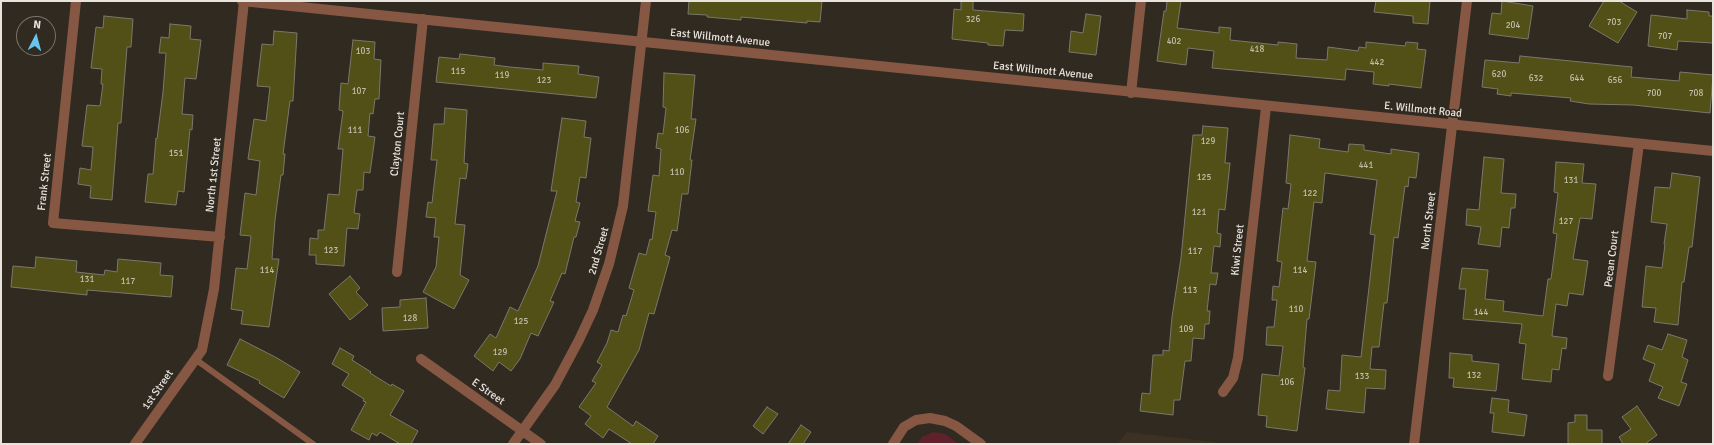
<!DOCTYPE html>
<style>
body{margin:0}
#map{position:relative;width:1714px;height:445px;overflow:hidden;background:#312a21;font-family:Signika,sans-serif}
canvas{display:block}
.frame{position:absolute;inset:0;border:2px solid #e8e3dd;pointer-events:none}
.north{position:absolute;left:16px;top:16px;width:40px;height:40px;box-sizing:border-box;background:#312a21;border:1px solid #7a746c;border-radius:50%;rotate:6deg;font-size:11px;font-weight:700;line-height:16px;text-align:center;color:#e8e3dd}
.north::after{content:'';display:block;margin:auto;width:14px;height:18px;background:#65c5ee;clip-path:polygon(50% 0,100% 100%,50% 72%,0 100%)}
</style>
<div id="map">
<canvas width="1714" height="445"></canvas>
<div class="frame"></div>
<div class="north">N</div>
</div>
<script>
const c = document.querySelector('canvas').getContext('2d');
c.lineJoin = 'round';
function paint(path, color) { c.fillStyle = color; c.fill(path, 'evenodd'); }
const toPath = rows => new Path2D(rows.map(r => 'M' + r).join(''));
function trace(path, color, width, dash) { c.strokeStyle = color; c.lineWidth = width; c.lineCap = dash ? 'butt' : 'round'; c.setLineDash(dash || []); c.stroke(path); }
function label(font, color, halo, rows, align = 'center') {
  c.font = font + ' Signika,sans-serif'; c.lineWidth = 3.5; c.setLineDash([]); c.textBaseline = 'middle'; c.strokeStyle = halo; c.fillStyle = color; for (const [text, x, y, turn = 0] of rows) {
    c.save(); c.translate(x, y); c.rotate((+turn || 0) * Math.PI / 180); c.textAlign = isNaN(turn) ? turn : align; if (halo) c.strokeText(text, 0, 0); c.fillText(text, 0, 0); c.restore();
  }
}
paint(toPath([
 [1127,432,1232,444,1117,444]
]), '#3c3122');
paint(toPath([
 [933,432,945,434,959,444,917,444,922,437]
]), '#5f212b');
const building = toPath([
 [689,1,822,1,820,22,807,21,807,23,741,17,741,20,707,17,707,15,688,14,689,1],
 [961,1,973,1,973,10,1024,14,1023,31,1005,30,1003,46,988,45,988,43,952,39,954,9,961,10,961,1],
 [1167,1,1181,1,1177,28,1219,33,1219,27,1231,28,1230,40,1278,45,1278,42,1297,44,1296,58,1327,60,1328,47,1358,51,1359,47,1366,48,1366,42,1405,46,1406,42,1418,43,1417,49,1426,50,1421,88,1389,84,1389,86,1373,84,1374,72,1346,69,1345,80,1212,68,1214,51,1188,48,1186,65,1157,61,1164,11,1166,11,1167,1],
 [1376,1,1430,1,1428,24,1413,23,1413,16,1374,12,1376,1],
 [1502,1,1533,6,1528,39,1489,34,1492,13,1501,14,1502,1],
 [1604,1,1619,1,1637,12,1618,43,1589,26,1604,1],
 [1687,10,1709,12,1709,16,1713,16,1713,43,1678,41,1677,50,1648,46,1651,15,1687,19,1687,10],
 [1086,14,1101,16,1096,55,1069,52,1071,31,1083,33,1086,14],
 [104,16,133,19,131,47,127,47,121,123,118,123,112,200,90,198,91,186,78,184,80,168,91,170,93,147,82,146,87,105,100,106,103,84,101,84,102,69,91,68,96,27,103,28,104,16],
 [170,24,191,26,190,39,201,40,196,79,185,78,182,114,193,115,192,130,190,129,184,192,178,191,176,205,145,202,148,174,153,174,156,138,157,139,163,92,166,53,159,53,161,37,169,38,170,24],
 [274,31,297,33,293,101,290,101,283,154,285,154,283,175,281,175,275,220,272,259,279,259,269,327,241,324,243,311,231,309,236,268,247,269,251,236,240,235,245,193,256,195,260,161,248,159,254,119,266,121,270,87,257,86,262,44,273,45,274,31],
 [353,40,375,42,374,59,381,60,379,99,375,99,373,114,370,113,368,136,375,137,370,173,364,172,363,190,357,190,354,213,360,214,358,229,347,228,344,266,316,264,316,255,309,255,310,238,318,239,318,230,324,230,328,194,339,195,343,149,338,149,343,111,339,110,341,83,348,84,353,40],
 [460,54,495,58,494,65,510,67,543,70,543,63,579,66,578,74,599,77,596,98,436,82,439,57,459,59,460,54],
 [1520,56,1632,67,1631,77,1679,81,1680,72,1713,75,1710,113,1633,105,1589,104,1570,101,1571,98,1511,93,1511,96,1497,94,1498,89,1482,87,1485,60,1519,63,1520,56],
 [664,73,695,75,691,119,696,119,690,160,692,160,688,194,682,194,677,231,672,230,665,255,670,257,654,314,649,313,639,350,607,407,633,426,636,421,658,436,653,444,632,444,609,429,603,438,585,424,591,416,579,407,596,383,592,381,602,365,597,362,607,343,611,330,618,332,623,315,626,316,634,290,629,288,639,253,646,255,650,239,652,240,656,212,648,211,653,175,659,176,661,149,656,148,658,133,663,134,666,108,663,107,664,73],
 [445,108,467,110,464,163,468,164,466,179,460,178,455,224,465,225,460,275,469,280,454,309,423,292,436,267,439,237,434,237,436,218,426,217,428,202,432,203,437,160,431,160,434,124,444,124,445,108],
 [562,118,586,121,584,137,591,138,586,178,580,177,576,202,580,203,575,221,580,222,576,237,574,237,565,274,562,273,550,301,554,302,538,336,531,333,520,359,511,371,499,362,493,371,474,356,490,334,496,338,510,307,518,311,538,266,557,191,551,191,562,118],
 [1203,126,1228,128,1225,163,1230,163,1225,210,1219,209,1217,233,1221,234,1220,247,1214,246,1211,273,1218,273,1216,285,1210,284,1207,311,1210,311,1209,324,1205,324,1204,339,1193,338,1191,361,1185,361,1180,400,1174,400,1173,415,1140,411,1142,393,1150,394,1153,355,1163,355,1163,350,1169,351,1172,317,1181,258,1193,135,1202,135,1203,126],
 [1290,135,1320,139,1319,148,1348,152,1349,144,1364,145,1364,150,1391,154,1391,149,1419,153,1416,178,1409,177,1408,187,1405,186,1398,238,1394,237,1387,303,1384,303,1379,347,1372,347,1370,369,1386,370,1385,389,1366,388,1364,413,1326,409,1328,390,1340,391,1342,355,1361,357,1375,235,1370,234,1377,180,1325,173,1322,203,1314,202,1307,261,1316,262,1309,319,1307,319,1303,367,1305,368,1297,431,1266,427,1267,416,1258,415,1262,374,1279,376,1283,346,1266,345,1267,327,1274,327,1277,300,1272,300,1273,286,1279,287,1282,262,1277,261,1283,208,1288,209,1291,184,1286,183,1290,135],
 [1484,157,1504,159,1501,193,1516,194,1515,208,1511,208,1509,228,1502,227,1500,247,1478,244,1481,227,1466,225,1467,209,1479,210,1484,157],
 [1556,162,1584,164,1582,183,1596,184,1592,219,1580,218,1573,259,1588,261,1583,295,1569,293,1567,306,1556,304,1552,336,1567,338,1566,349,1562,348,1559,370,1552,369,1551,382,1522,379,1526,344,1519,343,1522,324,1463,319,1466,289,1459,289,1462,268,1488,270,1485,299,1504,301,1503,311,1543,316,1548,279,1551,279,1557,234,1553,233,1558,193,1554,192,1556,162],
 [1672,173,1700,177,1692,247,1689,247,1684,282,1682,282,1678,325,1654,322,1656,308,1642,307,1646,266,1662,268,1665,244,1664,244,1667,224,1651,222,1655,187,1670,188,1672,173],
 [36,257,77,261,76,272,104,275,105,270,117,272,118,259,161,263,160,275,173,276,171,297,87,290,87,295,11,287,13,266,35,268,36,257],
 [350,276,360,288,356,292,368,305,350,320,329,294,350,276],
 [426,298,428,328,383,331,382,308,400,307,400,300,426,298],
 [1668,334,1687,340,1682,357,1688,360,1681,382,1687,384,1679,406,1658,398,1663,387,1649,381,1655,364,1643,359,1648,345,1662,350,1668,334],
 [240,339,277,358,300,372,284,398,259,383,260,381,227,365,240,339],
 [340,348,354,356,352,360,371,372,370,373,391,386,392,384,404,391,390,415,418,431,411,444,400,444,380,432,377,436,372,433,369,440,351,430,366,402,363,401,364,399,342,385,349,374,332,364,340,348],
 [1450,353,1472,355,1472,361,1499,364,1496,391,1453,387,1454,378,1449,378,1450,353],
 [1492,398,1509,400,1508,412,1527,415,1524,436,1492,432,1494,413,1490,413,1492,398],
 [1637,406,1657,435,1645,444,1623,444,1619,437,1631,429,1622,417,1637,406],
 [767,407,778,414,763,434,753,426,767,407],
 [1575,415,1587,415,1587,430,1602,430,1602,444,1568,444,1568,423,1575,422,1575,415],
 [801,425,811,432,803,444,788,444,801,425]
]);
paint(building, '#524f17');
trace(building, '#79796c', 1);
trace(toPath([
 [195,359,313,444]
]), '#865844', 6);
trace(toPath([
 [76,1,53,223,220,237],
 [242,1,1713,151],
 [1131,93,1141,1],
 [397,272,423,19],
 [421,359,541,444],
 [1608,376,1639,144],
 [1223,392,1233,378,1238,358,1266,107],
 [135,444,202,350,214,289,244,1],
 [513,444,555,385,579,340,593,310,609,264,623,206,646,1],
 [893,444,904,427,916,420,930,418,945,421,956,426,981,444],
 [1414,444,1467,1]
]), '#865844', 10);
label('9px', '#c2beac', null, [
 ["326",973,20],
 ["703",1614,23],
 ["204",1513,26],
 ["707",1665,37],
 ["402",1174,42],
 ["418",1257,50],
 ["103",363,52],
 ["442",1377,63],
 ["115",458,72],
 ["620",1499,75],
 ["119",502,76],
 ["632",1536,79],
 ["644",1577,79],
 ["123",544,81],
 ["656",1615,81],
 ["107",359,92],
 ["700",1654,94],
 ["708",1696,94],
 ["111",355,131],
 ["106",682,131],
 ["129",1208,142],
 ["151",176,154],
 ["441",1366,166],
 ["110",677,173],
 ["125",1204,178],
 ["131",1571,181],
 ["122",1310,194],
 ["121",1199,213],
 ["127",1566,222],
 ["123",331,251],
 ["117",1195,252],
 ["114",267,271],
 ["114",1300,271],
 ["131",87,280],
 ["117",128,282],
 ["113",1190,291],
 ["110",1296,310],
 ["144",1481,313],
 ["128",410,319],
 ["125",521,322],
 ["109",1186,330],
 ["129",500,353],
 ["132",1474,376],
 ["133",1362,377],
 ["106",1287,383]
]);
label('11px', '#e8e3dd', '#312a21', [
 ["East Willmott Avenue",720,38,6],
 ["East Willmott Avenue",1043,71,6],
 ["E. Willmott Road",1423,110,6],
 ["Clayton Court",398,144,-84],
 ["North 1st Street",214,175,-84],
 ["Frank Street",45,182,-84],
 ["North Street",1429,221,-83],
 ["Kiwi Street",1238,250,-84],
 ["2nd Street",599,251,-74],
 ["Pecan Court",1612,259,-83],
 ["1st Street",158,390,-55],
 ["E Street",488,392,35]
]);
</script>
